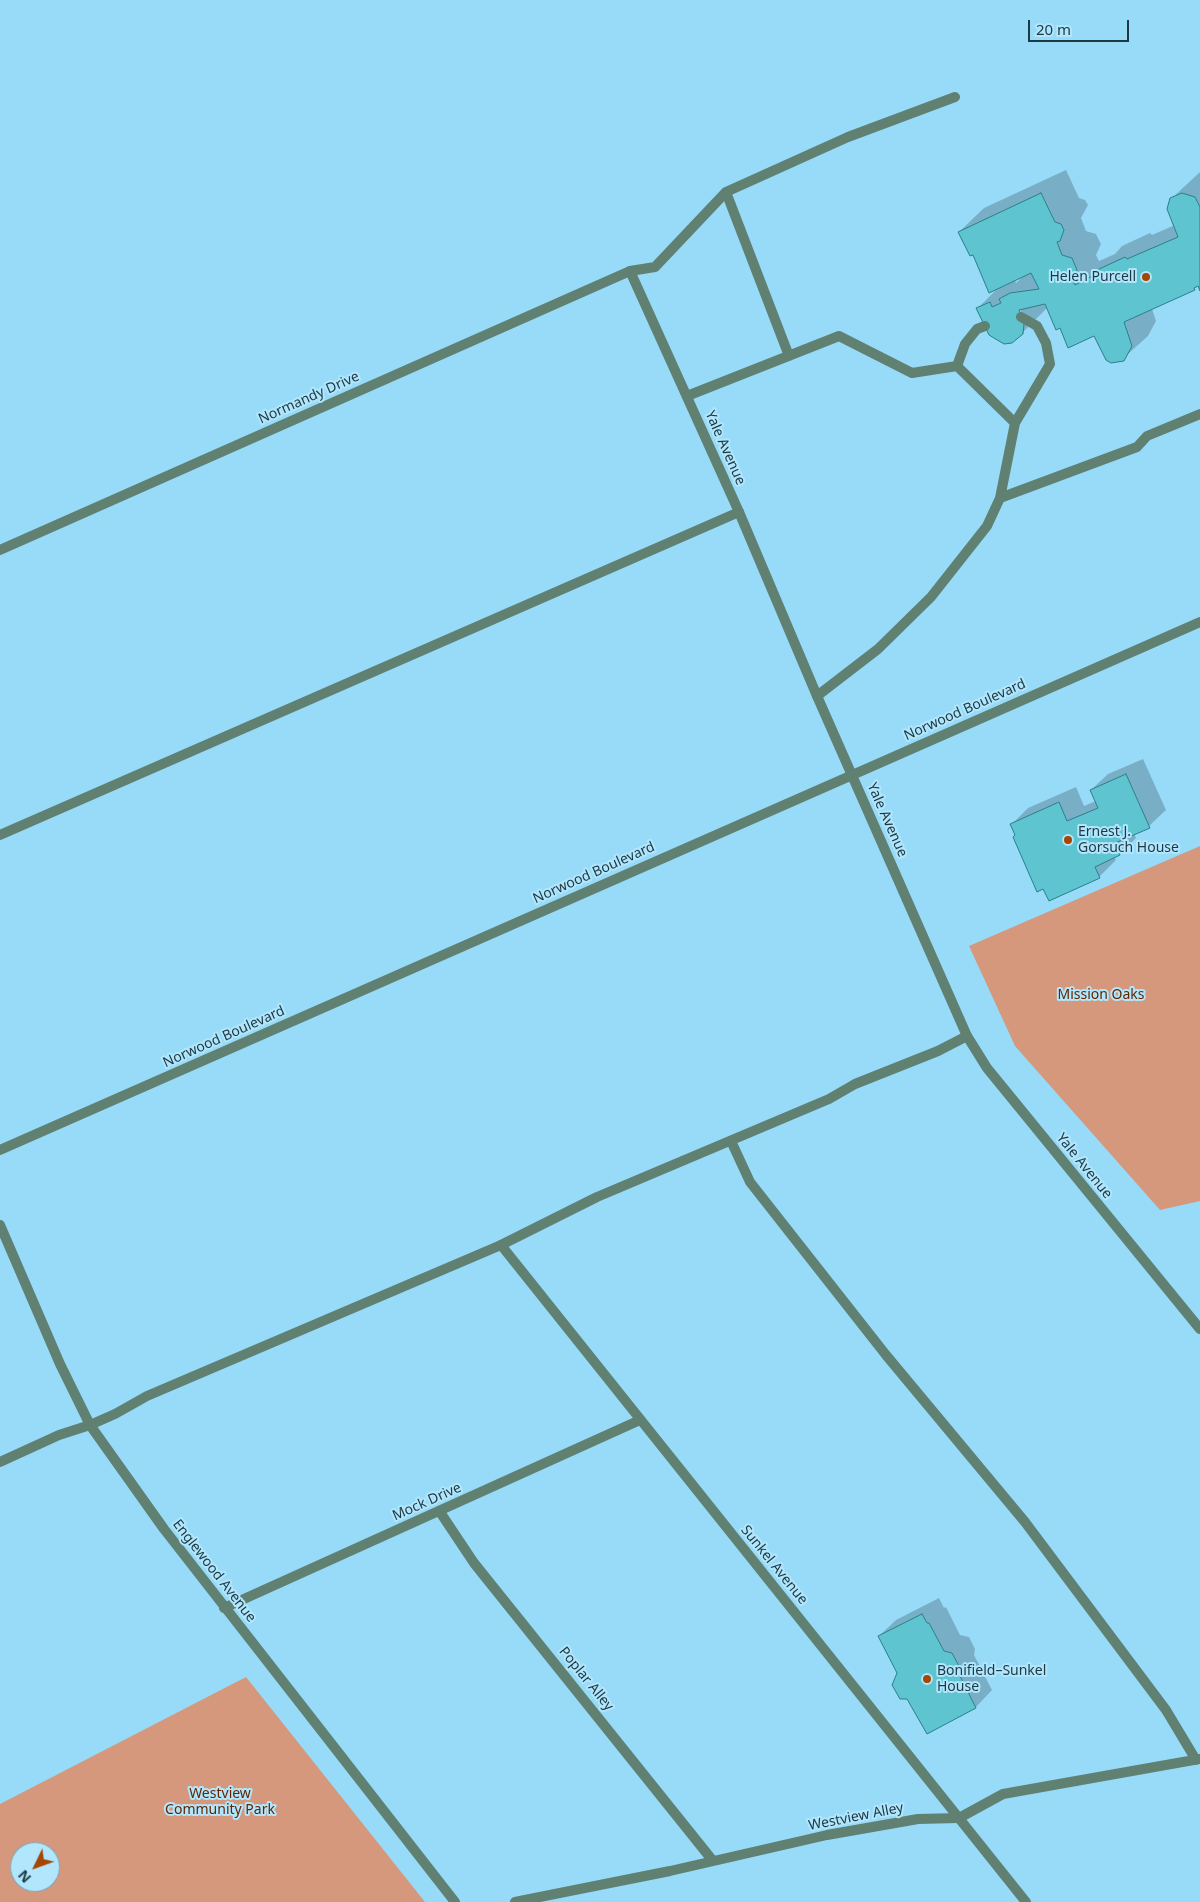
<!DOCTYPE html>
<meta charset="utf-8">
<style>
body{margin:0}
#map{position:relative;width:1200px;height:1902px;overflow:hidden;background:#97dbf8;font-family:"Noto Sans",sans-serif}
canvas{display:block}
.north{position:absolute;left:10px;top:1842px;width:50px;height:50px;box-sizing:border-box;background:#b1e6fd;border:1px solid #76a1b3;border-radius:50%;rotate:228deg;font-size:14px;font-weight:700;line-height:20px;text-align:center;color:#1d3944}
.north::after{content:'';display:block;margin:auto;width:18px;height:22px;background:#a74502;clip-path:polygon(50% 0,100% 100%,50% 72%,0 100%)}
.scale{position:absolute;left:1028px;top:20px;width:101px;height:22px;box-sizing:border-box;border:2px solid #1d3944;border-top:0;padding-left:6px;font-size:15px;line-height:18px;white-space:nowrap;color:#1d3944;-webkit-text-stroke:4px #b1e6fd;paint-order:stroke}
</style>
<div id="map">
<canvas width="1200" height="1902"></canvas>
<div class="north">N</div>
<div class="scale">20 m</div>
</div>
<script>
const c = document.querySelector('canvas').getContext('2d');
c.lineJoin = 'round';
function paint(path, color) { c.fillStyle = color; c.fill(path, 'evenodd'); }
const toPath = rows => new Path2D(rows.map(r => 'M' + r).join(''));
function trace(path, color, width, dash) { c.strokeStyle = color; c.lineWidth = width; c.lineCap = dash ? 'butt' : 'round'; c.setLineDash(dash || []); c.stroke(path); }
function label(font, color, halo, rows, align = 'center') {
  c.font = font + ' "Noto Sans",sans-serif'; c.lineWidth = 4; c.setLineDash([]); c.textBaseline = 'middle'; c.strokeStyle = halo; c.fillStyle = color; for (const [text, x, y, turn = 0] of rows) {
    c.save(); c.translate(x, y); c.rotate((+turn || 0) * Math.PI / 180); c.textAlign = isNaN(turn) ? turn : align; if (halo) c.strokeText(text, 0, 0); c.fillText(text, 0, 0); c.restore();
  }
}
paint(toPath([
 [1200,846,1200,1201,1160,1210,1015,1046,969,946],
 [246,1677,425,1902,0,1902,0,1804],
 [20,1852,50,1852,50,1882,20,1882]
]), '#d5987c');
paint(toPath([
 [1066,170,1079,198,1085,200,1088,205,1081,218,1086,231,1096,234,1101,244,1096,255,1099,261,1115,254,1122,246,1150,233,1152,235,1175,225,1171,199,1200,172,1200,287,1199,285,1194,289,1152,309,1156,321,1148,336,1119,362,1107,359,1095,335,1061,327,1048,307,1022,333,977,309,999,287,959,232,984,208],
 [1023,276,1016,283,1015,280],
 [1018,303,1022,315,1019,315],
 [1143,759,1166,810,1149,826,1134,833,1136,838,1120,854,1114,857,1116,860,1099,877,1016,835,1011,825,1028,808,1076,787,1084,806,1096,801,1091,790,1108,774],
 [939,1598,944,1608,946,1607,960,1635,969,1637,975,1649,974,1655,992,1690,976,1707,927,1733,879,1636,896,1620]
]), '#0003');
const building = toPath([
 [1041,193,1055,222,1061,224,1064,230,1060,241,1057,242,1062,255,1072,258,1077,270,1072,280,1075,285,1098,273,1097,270,1125,257,1127,259,1178,237,1167,209,1170,198,1182,193,1195,197,1200,207,1200,291,1198,286,1194,288,1195,290,1124,322,1132,346,1124,361,1111,363,1106,360,1094,336,1068,348,1060,328,1056,330,1045,304,1019,310,1024,324,1023,334,1012,343,1004,344,989,335,976,308,990,302,992,307,1001,303,999,299,1010,293,1039,289,1031,273,989,293,973,255,970,256,958,232,1041,193],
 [1126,774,1150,828,1115,843,1120,855,1095,867,1100,878,1049,901,1043,889,1037,892,1013,837,1015,835,1010,824,1059,802,1067,821,1098,808,1090,790,1126,774],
 [922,1614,927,1623,929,1623,944,1651,952,1653,959,1666,958,1672,976,1708,927,1734,907,1699,900,1699,892,1685,897,1673,878,1636,922,1614]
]);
paint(building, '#5dc4d0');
trace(building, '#2c7f88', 1);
trace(toPath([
 [726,192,789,356],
 [630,271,655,267,726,192,848,137,955,97],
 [957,366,965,344,977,329,985,326],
 [687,396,839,336,912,373,957,366,1015,423,1000,498,987,526,931,597,878,649,817,696],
 [1015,423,1050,364,1046,343,1037,326,1021,317],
 [1000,498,1137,447,1147,436,1200,414],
 [0,835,739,512],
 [731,1141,750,1182,886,1355,1025,1522,1166,1710,1196,1760],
 [90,1425,115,1414,147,1396,501,1245,597,1197,829,1099,855,1084,938,1051,967,1036],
 [440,1512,474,1563,713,1861],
 [515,1902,670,1871,827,1835,918,1819,959,1818,1003,1794,1200,1759]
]), '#608072', 10);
trace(toPath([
 [0,550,630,271,739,512,817,696,967,1036,987,1068,1200,1329],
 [0,1150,1200,622],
 [0,1225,60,1364,90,1425,164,1529,455,1902],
 [501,1245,1026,1902],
 [0,1462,59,1435,90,1425],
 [224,1608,640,1420]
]), '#608072', 10);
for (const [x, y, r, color] of [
 [1146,277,5,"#a74502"],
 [1068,840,5,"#a74502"],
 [927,1679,5,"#a74502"]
]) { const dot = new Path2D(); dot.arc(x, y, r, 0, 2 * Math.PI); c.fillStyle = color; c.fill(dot); trace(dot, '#b1e6fd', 2); }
label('14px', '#1d3944', '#b1e6fd', [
 ["Helen Purcell",1136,277,"right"],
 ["Ernest J.",1078,832],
 ["Gorsuch House",1078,848],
 ["Bonifield–Sunkel",937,1671],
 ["House",937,1687]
], 'left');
label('14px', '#1d3944', '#b1e6fd', [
 ["Normandy Drive",309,398,-24],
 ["Yale Avenue",725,448,66],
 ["Norwood Boulevard",965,710,-24],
 ["Yale Avenue",887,820,66],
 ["Norwood Boulevard",594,873,-24],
 ["Norwood Boulevard",224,1037,-24],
 ["Yale Avenue",1084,1166,51],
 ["Mock Drive",427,1502,-24],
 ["Sunkel Avenue",774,1565,51],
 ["Englewood Avenue",214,1571,52],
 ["Poplar Alley",586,1679,51],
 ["Westview Alley",856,1817,-11]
]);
label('14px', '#632500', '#b1e6fd', [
 ["Mission Oaks",1101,995],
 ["Westview",220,1794],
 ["Community Park",220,1810]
]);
</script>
